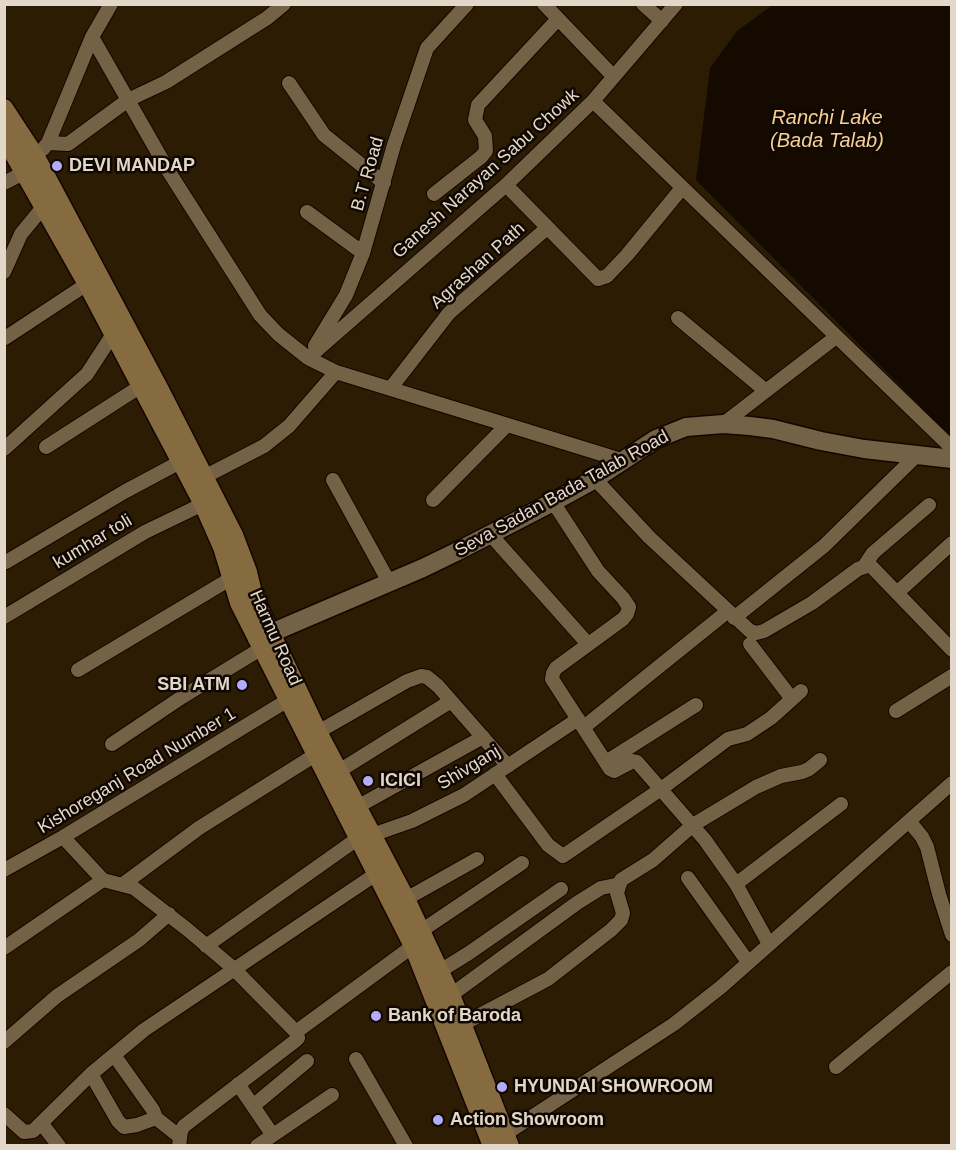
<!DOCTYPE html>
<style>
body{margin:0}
#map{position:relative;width:956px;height:1150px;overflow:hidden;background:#2c1c03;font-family:Arial,sans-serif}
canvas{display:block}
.frame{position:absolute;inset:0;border:6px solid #e2d7c8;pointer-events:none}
</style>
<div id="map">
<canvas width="956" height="1150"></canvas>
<div class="frame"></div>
</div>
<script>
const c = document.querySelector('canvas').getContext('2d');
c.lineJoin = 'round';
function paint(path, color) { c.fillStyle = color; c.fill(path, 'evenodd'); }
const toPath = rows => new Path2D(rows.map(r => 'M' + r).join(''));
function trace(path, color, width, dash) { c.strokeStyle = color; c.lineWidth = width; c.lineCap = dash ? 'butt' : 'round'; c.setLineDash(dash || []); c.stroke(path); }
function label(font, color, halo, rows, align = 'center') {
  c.font = font + ' Arial,sans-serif'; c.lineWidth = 5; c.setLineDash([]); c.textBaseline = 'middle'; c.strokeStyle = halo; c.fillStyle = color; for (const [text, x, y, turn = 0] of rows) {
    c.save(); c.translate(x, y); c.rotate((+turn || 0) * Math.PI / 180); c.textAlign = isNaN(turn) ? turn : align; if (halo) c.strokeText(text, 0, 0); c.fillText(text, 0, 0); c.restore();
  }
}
paint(toPath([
 [774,4,951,5,951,437,696,180,710,68,737,31]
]), '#140a00');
const minor = toPath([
 [544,4,613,76],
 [643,4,662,21],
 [92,37,169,172,260,315,278,334,308,358,336,372,621,460],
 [289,83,324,135,384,183],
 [593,101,952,448],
 [48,143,68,144,128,100,166,82,267,18,284,4],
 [43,149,48,143,92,37,111,4],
 [4,183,25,172,29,166],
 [506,185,598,279,607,276,627,255,682,188],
 [434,194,481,157,486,151,485,136,475,120,478,105,558,19],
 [307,212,363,253],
 [4,272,21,234,44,206],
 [678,318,766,391],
 [5,338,87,284],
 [315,346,346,295,363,253,394,145,427,48,467,4],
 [308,358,506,185,593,101,676,4],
 [390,389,449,313,547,228],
 [723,424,836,337],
 [46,447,141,386],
 [4,449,87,374,113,334],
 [204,477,264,446,289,426,336,372],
 [595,479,649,537,750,631,756,633,764,631,812,603,858,569,870,565,952,650],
 [333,480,389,582],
 [433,500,507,425],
 [553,502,598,571,623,598,629,607,627,614,623,619,556,668,553,673,552,679,610,769,614,771,633,761,637,762,705,840,736,884,769,944],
 [490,534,588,644],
 [4,561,6,562,124,492,180,462],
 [865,565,873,553,929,505],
 [898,592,952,543],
 [4,617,145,532,203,504],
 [734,618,824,546,917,455],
 [750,644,792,699],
 [78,670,230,579],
 [896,711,952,676],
 [584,727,728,611],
 [318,732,407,681,421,676,427,677,438,686,508,766],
 [112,744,182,697,262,648],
 [606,762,696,705],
 [339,771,451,701],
 [495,774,548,845,563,856,661,789,728,739,747,734,771,718,801,691],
 [357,807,483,737],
 [909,821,922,837,927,847,939,894,952,935],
 [372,835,412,821,464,795,578,719],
 [63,837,103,880,134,888,188,930,233,968,296,1032,298,1038,295,1041,184,1126,181,1131,179,1146],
 [4,870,63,837,288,700],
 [688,878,748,962],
 [736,884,841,804],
 [122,885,199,828,315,755],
 [406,899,477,859],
 [421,931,522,863],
 [206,946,357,839],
 [4,948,103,880],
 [440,971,469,953,561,889],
 [451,995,577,903,601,888,620,884],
 [463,1024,548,979,611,930,621,920,623,913,617,893,621,880,653,860,693,825,756,787,781,776,802,772,809,769,820,760],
 [296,1032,413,946],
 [4,1042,57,996,139,940,169,914],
 [114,1055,153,1110,156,1118],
 [356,1059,406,1146],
 [836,1067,952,972],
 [91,1074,118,1121,124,1127,137,1125,156,1118,180,1137],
 [238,1084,272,1134],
 [253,1106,307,1061],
 [4,1114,24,1132,33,1131,91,1074,144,1030,376,874],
 [42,1124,59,1146],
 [504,1135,674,1024,721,987,952,783],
 [257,1146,332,1095]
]);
const tertiary = toPath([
 [257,639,423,568,456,552,553,502,595,479,656,439,686,427,723,424,750,426,773,429,821,441,864,449,952,459]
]);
const secondary = toPath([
 [4,108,36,157,159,388,234,535,248,572,254,597,318,732,406,899,451,995,510,1146],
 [4,137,87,284,203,504,222,547,239,603,413,946,492,1146]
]);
trace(minor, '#140600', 16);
trace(tertiary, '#140600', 21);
trace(secondary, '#140600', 21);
trace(minor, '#746247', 14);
trace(tertiary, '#746247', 18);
trace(secondary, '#866b40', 18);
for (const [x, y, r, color] of [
 [57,166,6,"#b3adf9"],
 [242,685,6,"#b3adf9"],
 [368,781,6,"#b3adf9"],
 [376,1016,6,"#b3adf9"],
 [502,1087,6,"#b3adf9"],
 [438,1120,6,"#b3adf9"]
]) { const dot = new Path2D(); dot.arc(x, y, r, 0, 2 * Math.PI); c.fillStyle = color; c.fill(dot); trace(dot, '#0f0802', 2); }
label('bold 18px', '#e2d7c8', '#0f0802', [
 ["DEVI MANDAP",69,166],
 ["SBI ATM",230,685,"right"],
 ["ICICI",380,781],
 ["Bank of Baroda",388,1016],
 ["HYUNDAI SHOWROOM",514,1087],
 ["Action Showroom",450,1120]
], 'left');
label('18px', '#e2d7c8', '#0f0802', [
 ["B.T Road",368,174,-74],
 ["Ganesh Narayan Sabu Chowk",486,174,-42],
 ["Agrashan Path",478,266,-42],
 ["Seva Sadan Bada Talab Road",562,494,-29],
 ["kumhar toli",93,542,-31],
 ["Harmu Road",275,638,66],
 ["Shivganj",469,768,-31],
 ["Kishoreganj Road Number 1",137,771,-31]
]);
label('italic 20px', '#f9d091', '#0f0802', [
 ["Ranchi Lake",827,118],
 ["(Bada Talab)",827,141]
]);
</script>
